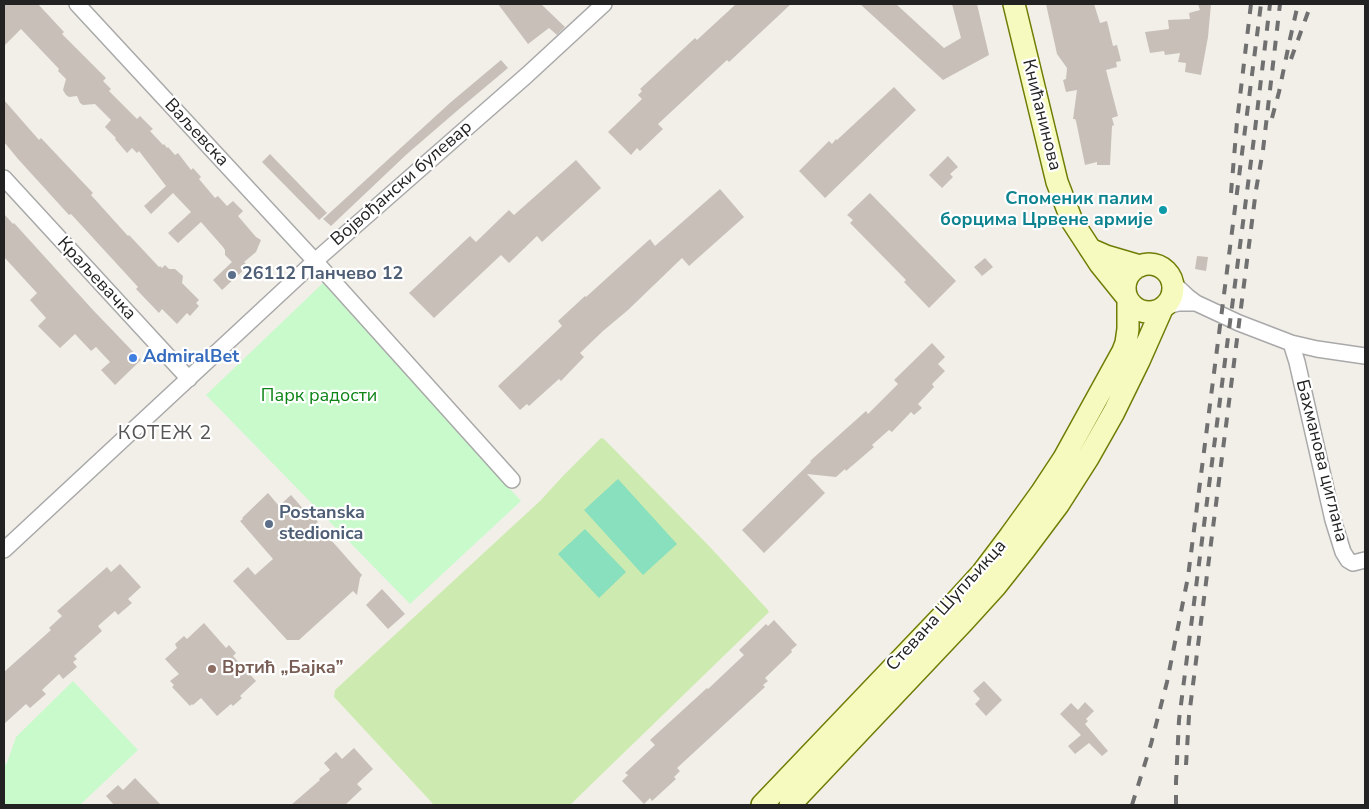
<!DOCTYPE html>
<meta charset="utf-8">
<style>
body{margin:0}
#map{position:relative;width:1369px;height:809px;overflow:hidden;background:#f2efe9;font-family:"Nunito Sans",sans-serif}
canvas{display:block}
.frame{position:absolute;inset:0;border:5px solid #222;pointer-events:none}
</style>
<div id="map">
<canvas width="1369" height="809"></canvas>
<div class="frame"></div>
</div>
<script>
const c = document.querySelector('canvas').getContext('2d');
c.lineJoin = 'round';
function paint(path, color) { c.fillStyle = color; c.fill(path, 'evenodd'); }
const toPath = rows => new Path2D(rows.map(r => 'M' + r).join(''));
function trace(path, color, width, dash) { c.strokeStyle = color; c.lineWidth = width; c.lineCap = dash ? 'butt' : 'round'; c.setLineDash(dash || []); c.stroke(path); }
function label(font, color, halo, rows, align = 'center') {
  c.font = font + ' "Nunito Sans",sans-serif'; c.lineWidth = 4.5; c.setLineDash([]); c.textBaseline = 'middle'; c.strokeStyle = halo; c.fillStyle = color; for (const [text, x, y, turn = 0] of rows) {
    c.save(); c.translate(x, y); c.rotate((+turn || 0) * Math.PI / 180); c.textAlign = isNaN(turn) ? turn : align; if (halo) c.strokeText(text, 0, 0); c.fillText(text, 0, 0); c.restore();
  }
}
paint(toPath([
 [601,438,604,439,711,548,767,609,769,612,570,805,434,805,337,700,334,697,335,690,540,501,562,477]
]), '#cdebb0');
paint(toPath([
 [323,283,521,501,410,604,206,395],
 [73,681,138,750,80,805,4,805,4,766,7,763,16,737]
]), '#c8facc');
paint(toPath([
 [618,479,677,544,643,575,584,510],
 [585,529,626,572,599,598,558,554]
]), '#88e0be');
paint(toPath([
 [4,4,38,4,64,32,62,34,106,78,103,81,111,89,109,91,137,119,140,116,153,129,150,131,163,145,164,144,167,148,168,147,175,155,178,153,191,170,193,168,201,177,199,179,215,198,218,196,227,206,233,201,243,211,238,216,256,237,261,240,256,252,244,262,248,266,222,290,213,280,232,262,225,255,225,250,223,247,201,222,178,243,168,233,191,212,173,193,151,214,144,206,166,186,139,151,137,153,132,148,127,153,115,139,116,138,105,127,111,120,95,104,83,105,80,103,77,96,69,97,66,95,63,90,66,79,58,71,59,69,21,29,4,46],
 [498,4,541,4,565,27,557,35,549,28,528,44],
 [736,4,791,4,729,62,727,60,658,124,663,129,640,151,637,148,631,155,608,132,642,99,638,95,642,91,640,89,695,38,697,40],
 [860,4,896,4,944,48,961,38,952,4,977,4,989,55,943,80],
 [1046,4,1094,4,1100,23,1107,21,1113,46,1117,45,1121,61,1116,62,1117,67,1106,70,1118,116,1112,118,1114,125,1112,126,1110,165,1097,165,1097,162,1085,165,1076,121,1075,119,1073,119,1077,90,1066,92,1063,80,1066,79,1067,68,1057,54],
 [1198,4,1211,4,1208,37,1201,75,1185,72,1186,63,1178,62,1180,53,1165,55,1164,51,1150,53,1145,32,1169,29,1168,20,1190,19,1189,13,1200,10],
 [501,60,508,68,458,110,407,154,331,226,323,219,451,102],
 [894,87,916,110,825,198,799,171,829,141,832,144,836,139,837,140],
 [4,100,39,140,41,138,93,193,91,195,128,236,129,235,159,267,160,266,162,268,165,265,169,269,175,269,183,276,182,283,199,300,196,303,199,306,190,316,187,313,177,324,162,309,159,313,136,289,138,287,71,214,69,215,18,159,4,142],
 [270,154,327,213,319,220,262,162],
 [948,156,958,167,950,174,953,177,942,188,929,175],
 [576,160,601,188,542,242,537,236,509,263,501,255,434,318,409,293,470,236,476,242,509,210,514,215],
 [720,189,744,217,689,266,682,258,628,310,603,331,580,353,584,357,561,381,559,379,529,406,527,404,520,410,498,386,562,326,558,321,585,296,586,297,650,239,655,246],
 [870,193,956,281,929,308,904,282,906,280,850,223,853,220,847,215],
 [4,214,13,224,14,223,93,310,141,360,115,385,101,370,110,362,96,347,91,351,75,334,60,348,38,326,46,318,30,300,37,293,4,257],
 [1197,256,1208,257,1206,271,1195,269],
 [985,258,993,267,982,276,974,267],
 [932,343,945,357,938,364,945,371,932,384,934,387,918,404,922,408,914,415,911,412,892,432,889,430,872,445,874,447,846,471,845,469,836,477,807,474,825,493,764,553,742,530,811,462,810,461,866,411,868,414,898,384,894,380],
 [268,493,279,506,291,495,306,512,308,511,318,522,316,523,362,575,360,578,357,595,353,591,299,640,287,640,233,581,248,567,255,575,273,559,240,521,243,519,242,518],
 [120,564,141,587,128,599,132,603,118,615,115,611,98,626,102,631,74,656,77,659,73,662,77,667,63,679,59,674,42,690,46,694,30,708,26,704,4,724,4,672,51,630,49,628,62,616,57,611,107,567,111,572],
 [382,589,405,614,388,629,366,605],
 [774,620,797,645,791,650,792,652,765,678,768,681,763,685,765,687,677,768,680,771,674,777,676,779,652,801,650,798,644,804,622,781,628,775,625,773,655,745,650,740,707,688,708,689,744,655,739,650,766,624,768,626],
 [204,623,226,648,229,645,236,653,233,656,256,681,240,696,242,698,233,706,231,704,217,716,201,698,193,705,192,704,190,706,172,687,174,685,170,681,179,674,165,659,177,648,175,644,184,636,187,639],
 [984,681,1002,700,986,716,975,704,980,699,973,691],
 [1085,702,1094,711,1086,719,1088,721,1085,724,1108,751,1102,756,1089,743,1075,754,1068,746,1081,735,1060,714,1071,703,1078,710],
 [354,748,373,769,357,784,362,789,345,805,291,805,320,780,319,779,330,770,324,763,336,752,342,759],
 [135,778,161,805,114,805,106,796,118,785,123,790]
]), '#c7bfb8');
const street = toPath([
 [77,4,315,261,512,480],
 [4,178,189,379],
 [1172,282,1188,297,1196,303,1239,323,1291,343,1317,349,1365,356],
 [1165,307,1178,303,1196,303],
 [1291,343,1297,362,1333,520,1343,552,1348,560,1353,563,1365,560],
 [4,550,315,261,527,75,604,4]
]);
const secondary = toPath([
 [1014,4,1057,182,1072,221,1100,264,1125,295],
 [1090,249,1106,256,1140,266],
 '1125 288a24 24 0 1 1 48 0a24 24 0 1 1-48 0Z',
 [762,805,950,608,982,573,1010,536,1041,493,1064,458,1123,351,1126,343,1128,329,1128,301],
 [790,805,964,621,995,587,1025,549,1058,505,1088,458,1114,412,1139,361,1162,309]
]);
trace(street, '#a9a9a9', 18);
trace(secondary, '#707d05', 24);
trace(street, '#fff', 15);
trace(secondary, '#f7fabf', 21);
trace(toPath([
 [1291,59,1311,4],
 [1272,118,1279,92,1290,39,1298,4],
 [1231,193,1237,122,1251,4],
 [1186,765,1189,716,1256,190,1263,150,1280,4],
 [1132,805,1151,744,1167,682,1188,577,1261,4],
 [1176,805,1176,782,1179,720,1226,353,1254,138,1270,4]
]), '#707070', 4, [10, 10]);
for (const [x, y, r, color] of [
 [1163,210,5,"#0f9aa8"],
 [232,275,5,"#5c6f8a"],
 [133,358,5,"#3f7fe0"],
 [269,524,5,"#5c6f8a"],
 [212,669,5,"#8d6e63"]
]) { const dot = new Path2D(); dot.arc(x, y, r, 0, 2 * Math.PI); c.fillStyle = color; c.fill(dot); trace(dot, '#fff', 2); }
label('18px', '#222', '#fff', [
 ["Книћанинова",1041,115,76],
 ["Ваљевска",196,133,47],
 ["Војвођански булевар",402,184,-41],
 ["Краљевачка",96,279,47],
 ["Бахманова циглана",1321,461,76],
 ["Стевана Шупљикца",947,606,-48]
]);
label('bold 18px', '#0d838f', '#fff', [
 ["Споменик палим",1153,200],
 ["борцима Црвене армије",1153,221]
], 'right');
label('bold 18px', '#4e5e75', '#fff', [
 ["26112 Панчево 12",242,275],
 ["Postanska",279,514],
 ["stedionica",279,535]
], 'left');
label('bold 18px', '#366cbe', '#fff', [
 ["AdmiralBet",143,358]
], 'left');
label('18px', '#0c8416', '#fff', [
 ["Парк радости",319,397]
]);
label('bold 18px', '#785e54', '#fff', [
 ["Вртић „Бајка”",222,669]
], 'left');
c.letterSpacing = '1px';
label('20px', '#555', '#fff', [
 ["КОТЕЖ 2",165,434]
]);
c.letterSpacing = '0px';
</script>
